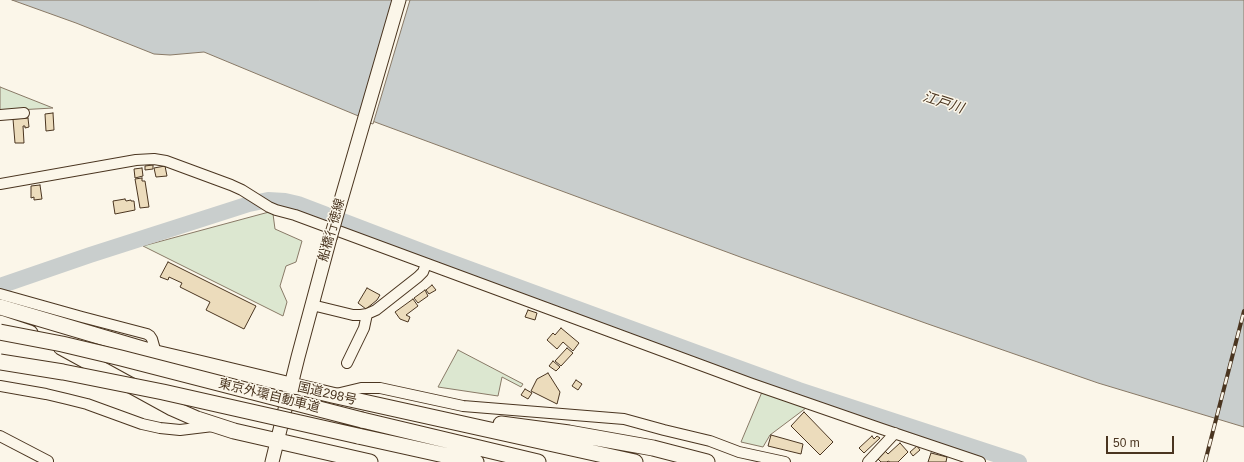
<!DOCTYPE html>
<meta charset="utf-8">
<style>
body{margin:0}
#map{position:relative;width:1244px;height:462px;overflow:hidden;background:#fbf6e9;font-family:Arial,sans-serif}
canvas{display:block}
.scale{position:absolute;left:1106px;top:436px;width:68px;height:18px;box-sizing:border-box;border:2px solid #4a3520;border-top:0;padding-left:5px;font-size:12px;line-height:14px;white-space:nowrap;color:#4a3520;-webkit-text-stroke:3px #fbf6e9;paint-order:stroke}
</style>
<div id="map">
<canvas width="1244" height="462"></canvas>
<div class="scale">50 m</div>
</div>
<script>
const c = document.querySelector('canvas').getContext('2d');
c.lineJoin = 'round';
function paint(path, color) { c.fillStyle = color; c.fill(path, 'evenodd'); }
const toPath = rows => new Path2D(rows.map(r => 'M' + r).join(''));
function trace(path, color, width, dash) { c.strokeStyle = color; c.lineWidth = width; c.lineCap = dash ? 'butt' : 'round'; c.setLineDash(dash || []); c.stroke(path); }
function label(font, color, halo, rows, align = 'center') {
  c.font = font + ' Arial,"Noto Sans JP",sans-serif'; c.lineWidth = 3; c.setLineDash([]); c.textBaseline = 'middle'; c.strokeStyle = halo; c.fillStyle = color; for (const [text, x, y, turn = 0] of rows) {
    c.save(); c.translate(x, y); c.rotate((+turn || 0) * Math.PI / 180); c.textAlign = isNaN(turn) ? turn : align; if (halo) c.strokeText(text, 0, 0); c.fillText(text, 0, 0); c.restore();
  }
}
const green = toPath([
 [0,87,53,108,0,111,0,87],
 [269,212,273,214,275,229,302,241,296,262,286,266,280,286,287,302,283,316,143,246,269,212],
 [458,350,523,384,521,387,502,377,498,396,438,387,458,350],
 [762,392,806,408,770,435,763,447,741,442,762,392]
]);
paint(green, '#dce7d0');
trace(green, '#887966', 1);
const water = toPath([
 [12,0,1244,0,1244,427,1098,383,928,324,743,258,356,115,204,52,170,55,154,54,76,23,12,0]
]);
paint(water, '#c9cecd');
trace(water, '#887966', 1);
const pier = toPath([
 [394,0,410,0,373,124,360,119,394,0]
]);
paint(pier, '#fbf6e9');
trace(pier, '#887966', 1);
trace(toPath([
 [0,286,90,255,249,204,268,200,285,201,298,204,434,256,692,351,799,390,1019,462]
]), '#c9cecd', 16);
const building = toPath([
 [53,113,54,130,46,131,45,114,53,113],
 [28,118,29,127,25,128,25,126,23,126,24,143,15,143,13,119,28,118],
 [153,165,153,169,145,170,145,166,153,165],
 [165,166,167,176,156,177,154,168,165,166],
 [142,168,143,176,135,178,134,169,142,168],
 [142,178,142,181,145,181,149,207,140,208,135,179,142,178],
 [40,185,42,199,34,200,34,197,31,198,31,186,40,185],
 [125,199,126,201,131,200,131,201,134,201,135,210,115,214,113,201,125,199],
 [168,262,256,306,244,329,206,310,210,302,180,287,182,283,169,277,168,280,160,277,168,262],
 [432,285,436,290,429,294,426,290,432,285],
 [367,288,380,295,377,300,366,309,358,303,367,288],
 [425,290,428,296,418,303,414,298,425,290],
 [413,299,418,306,406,315,410,317,408,322,400,319,395,312,413,299],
 [528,310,537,313,535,320,525,317,528,310],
 [561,328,579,343,573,351,563,342,557,349,547,340,553,333,555,335,561,328],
 [567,348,573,353,561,366,555,361,567,348],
 [553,361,560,367,556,371,549,366,553,361],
 [548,373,560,392,557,404,531,391,537,379,548,373],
 [576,380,582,384,578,390,572,386,576,380],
 [525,389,532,393,528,399,521,395,525,389],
 [804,412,833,442,820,455,791,426,804,412],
 [771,435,803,444,801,454,768,446,771,435],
 [872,436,874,439,877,436,880,438,864,453,859,448,872,436],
 [900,443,908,452,898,462,890,462,888,461,887,462,881,462,877,458,885,451,888,454,900,443],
 [917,446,920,450,913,456,910,452,917,446],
 [931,453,947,457,946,462,928,462,931,453]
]);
paint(building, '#ecdcbc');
trace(building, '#4a3520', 1);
const minor = toPath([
 [0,115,24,113],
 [0,184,136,160,154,159,166,161,231,185,242,190,269,207,276,210,295,215,752,384,882,429,980,462],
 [0,294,82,317,147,334,150,336,152,339,156,353],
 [312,305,353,315,361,315,367,314,376,310,418,277,423,272,426,264],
 [347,363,364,328,367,314],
 [0,386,46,394,67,399,87,404,142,424,160,428,180,430,213,426],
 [336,394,361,388,380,388,463,406,624,419,664,430,710,441,739,452,785,462],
 [0,436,48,461,47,462],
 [868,462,895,433]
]);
const major = toPath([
 [339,207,399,0],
 [272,462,298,357,330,238]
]);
const highway = toPath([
 [0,307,156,353,199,363,332,395,635,462],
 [0,323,30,333],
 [61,347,172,408,197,419,234,431,370,462],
 [362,420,538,462],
 [501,424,569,433,653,448,707,462],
 [358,436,476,462]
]);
trace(minor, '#4a3520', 12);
trace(major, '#4a3520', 15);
trace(highway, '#4a3520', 17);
trace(minor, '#fbf6e9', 10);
trace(major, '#fbf6e9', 13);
trace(highway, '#fbf6e9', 15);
const rail = toPath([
 [1205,462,1244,311]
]);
trace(rail, '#4a3520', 4);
trace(rail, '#fbf6e9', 2.5, [8]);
const majorBridge = toPath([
 [330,238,339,207]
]);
const highwayBridge = toPath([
 [0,332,62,344,121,358,362,420],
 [0,362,63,372,163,392,358,436]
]);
trace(majorBridge, '#4a3520', 15, []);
trace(highwayBridge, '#4a3520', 17, []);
trace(majorBridge, '#fbf6e9', 13);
trace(highwayBridge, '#fbf6e9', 15);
label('13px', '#4a3520', '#fbf6e9', [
 ["船橋行徳線",332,230,-74],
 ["国道298号",327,394,13],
 ["東京外環自動車道",269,396,14]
]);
label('italic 14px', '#4a3520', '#fbf6e9', [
 ["江戸川",943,103,18]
]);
</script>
